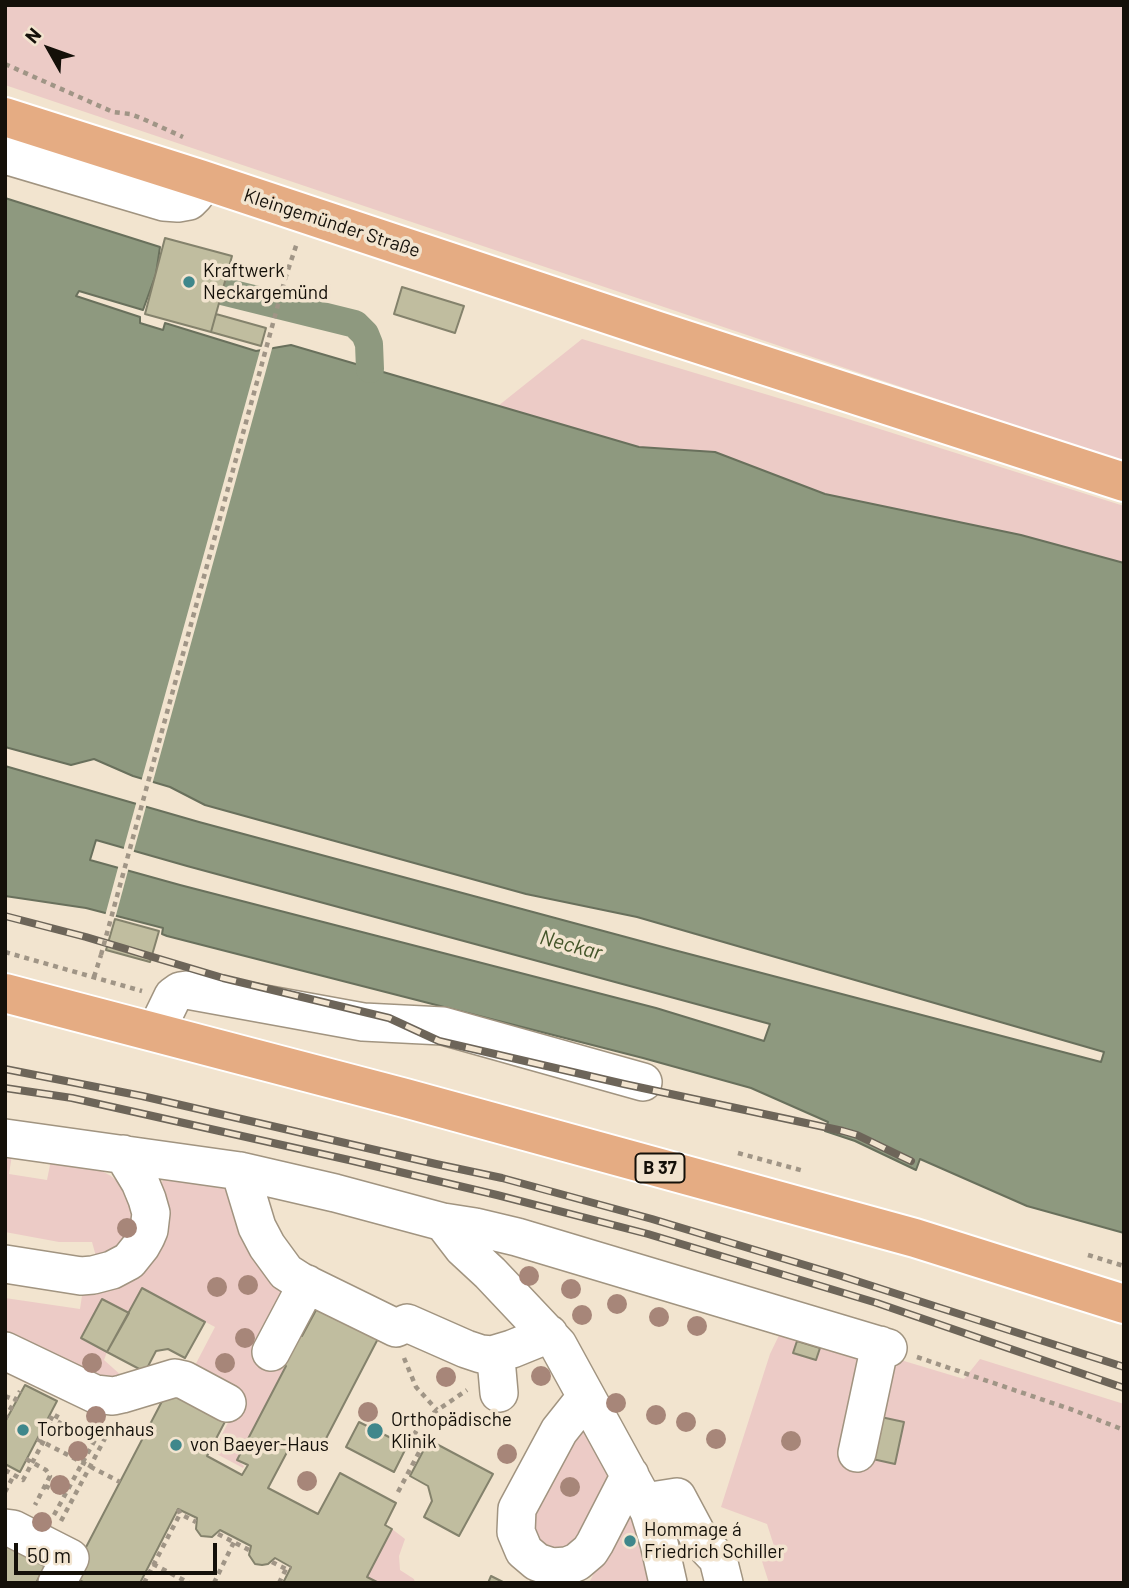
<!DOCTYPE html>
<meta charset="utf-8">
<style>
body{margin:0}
#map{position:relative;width:1129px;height:1588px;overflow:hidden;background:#f2e4cf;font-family:Barlow,sans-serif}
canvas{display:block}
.frame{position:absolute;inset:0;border:7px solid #141009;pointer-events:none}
.north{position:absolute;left:14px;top:14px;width:70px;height:70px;-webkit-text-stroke:5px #f2e4cf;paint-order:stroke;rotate:310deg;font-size:19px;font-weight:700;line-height:28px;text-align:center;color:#141009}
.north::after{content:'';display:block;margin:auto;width:24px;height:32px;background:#141009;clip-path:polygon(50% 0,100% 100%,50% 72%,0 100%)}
.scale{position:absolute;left:14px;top:1543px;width:203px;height:32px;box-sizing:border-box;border:4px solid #141009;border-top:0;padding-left:9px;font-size:21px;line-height:24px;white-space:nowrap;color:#141009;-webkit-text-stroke:5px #f2e4cf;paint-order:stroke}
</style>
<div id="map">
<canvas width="1129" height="1588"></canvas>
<div class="frame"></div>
<div class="north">N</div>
<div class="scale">50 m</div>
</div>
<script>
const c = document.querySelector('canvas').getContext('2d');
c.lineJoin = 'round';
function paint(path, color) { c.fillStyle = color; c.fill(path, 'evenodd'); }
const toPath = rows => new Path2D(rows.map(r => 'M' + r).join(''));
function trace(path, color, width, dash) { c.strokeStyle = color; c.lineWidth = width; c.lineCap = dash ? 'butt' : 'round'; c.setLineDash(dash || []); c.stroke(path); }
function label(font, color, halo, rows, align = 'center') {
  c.font = font + ' Barlow,sans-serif'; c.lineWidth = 7; c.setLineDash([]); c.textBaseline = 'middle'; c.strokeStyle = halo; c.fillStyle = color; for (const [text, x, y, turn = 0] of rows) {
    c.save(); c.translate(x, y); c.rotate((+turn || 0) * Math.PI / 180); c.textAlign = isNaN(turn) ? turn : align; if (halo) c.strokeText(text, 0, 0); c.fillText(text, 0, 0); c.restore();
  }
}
paint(toPath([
 [5,5,1124,5,1124,462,5,85],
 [582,339,848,419,1124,506,1124,563,1021,535,825,494,715,452,639,447,498,406],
 [5,1155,12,1155,9,1174,47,1180,51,1160,98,1169,111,1176,125,1188,135,1208,129,1239,97,1260,92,1242,59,1242,5,1232],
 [167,1175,224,1185,285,1285,264,1356,285,1369,237,1460,244,1466,243,1468,213,1452,239,1401,190,1375,215,1327,142,1288,129,1313,102,1299,81,1338,107,1352,104,1360,123,1377,122,1385,5,1343,5,1298,80,1309,83,1289,101,1289,161,1186,163,1179],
 [784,1325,964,1379,980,1359,1124,1404,1124,1583,769,1583,759,1552,774,1546,767,1524,721,1507,770,1354],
 [583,1431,591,1432,615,1466,581,1545,558,1557,527,1533,561,1448,577,1432],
 [632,1497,663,1583,589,1583],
 [392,1529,405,1539,399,1556,400,1570,414,1579,415,1583,379,1583,367,1577]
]), '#eccbc6');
const water = toPath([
 [5,198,160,247,156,274,143,310,79,291,76,296,140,317,140,323,163,330,165,323,256,351,291,345,639,447,715,452,825,494,1021,535,1124,563,1124,1233,1027,1206,920,1159,916,1170,855,1141,825,1131,828,1122,751,1088,643,1058,167,936,162,934,163,928,86,908,5,896,5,766,199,822,674,950,1101,1062,1104,1052,637,917,526,894,205,805,170,787,133,776,94,759,71,765,5,747,5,198],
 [96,840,187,866,770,1024,764,1041,656,1008,180,885,90,860,96,840]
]);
paint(water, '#8e997f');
trace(water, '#69705c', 2);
paint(toPath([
 [273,345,152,785,141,782,261,347],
 [137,800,147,803,133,854,123,851],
 [119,864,129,867,115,919,105,916]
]), '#f2e4cf');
trace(toPath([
 [185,282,355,324,365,334,369,344,370,369]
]), '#8e997f', 28);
const building = toPath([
 [165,238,232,256,211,332,145,314,165,238],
 [402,287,464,306,455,333,394,314,402,287],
 [216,314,266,328,261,346,211,332,216,314],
 [115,919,159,931,150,962,106,950,115,919],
 [142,1288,205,1322,185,1358,168,1349,156,1351,145,1372,107,1352,142,1288],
 [102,1299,129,1313,107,1352,81,1338,102,1299],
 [322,1299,382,1331,319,1452,294,1439,268,1488,318,1514,340,1473,396,1503,385,1525,392,1529,367,1577,379,1583,283,1583,291,1567,275,1558,268,1564,262,1565,255,1564,249,1555,251,1546,220,1530,212,1537,201,1536,196,1529,197,1518,178,1509,140,1583,85,1583,71,1576,171,1384,229,1414,207,1456,242,1475,248,1465,237,1460,286,1366,276,1360,291,1331,302,1336,322,1299],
 [797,1341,820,1348,816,1360,793,1353,797,1341],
 [25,1385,57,1401,20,1472,5,1464,5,1422,25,1385],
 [867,1414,904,1422,895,1464,859,1456,867,1414],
 [359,1422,407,1446,394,1472,346,1447,359,1422],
 [429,1440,493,1474,459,1536,424,1517,432,1501,428,1486,410,1476,429,1440],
 [10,1538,49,1558,36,1583,5,1583,5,1547,10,1538],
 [491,1576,505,1583,488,1583,491,1576]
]);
paint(building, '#c0bd9f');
trace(building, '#84826c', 2);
const minor = toPath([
 [5,155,164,202,178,203,189,201,195,195,200,179],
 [155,1033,173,996,180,991,187,990,363,1022,443,1026,643,1082],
 [5,1138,240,1171,335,1193,443,1222,475,1227,517,1237,888,1348],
 [240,1171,257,1227,267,1246,286,1272,300,1281,396,1328,407,1323,466,1349,481,1354,492,1355,512,1349,549,1334],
 [443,1222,463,1248,490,1273,558,1345,649,1511,659,1543,668,1583],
 [5,1264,81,1276,93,1275,112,1270,129,1261,141,1246,146,1237,149,1230,151,1213,147,1199,140,1182,123,1154],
 [5,1351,95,1394,113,1396,122,1394,175,1378,184,1380,227,1403],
 [271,1352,307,1284],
 [492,1355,497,1370,499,1393],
 [586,1397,559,1431,517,1509,516,1532,524,1551,537,1562,552,1567,567,1566,577,1562,590,1551,595,1543,630,1475],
 [857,1453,880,1345],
 [645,1502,677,1497,700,1540,718,1559,724,1583],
 [5,1528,13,1529,70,1558,57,1583]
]);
const major = toPath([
 [5,117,200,179,658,331,1124,482],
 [5,993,405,1098,915,1238,1124,1304]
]);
trace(minor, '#a19480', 40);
trace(major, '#fff', 42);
trace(toPath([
 [5,64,113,112,130,114,141,118,183,137],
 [285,279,297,243],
 [5,952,142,991],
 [94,977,101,955],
 [738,1153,804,1171],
 [1088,1255,1124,1266],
 [917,1357,1073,1410,1124,1430],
 [404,1358,416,1387,437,1410],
 [5,1396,15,1400],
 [49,1417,94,1441],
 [5,1419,20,1391],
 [37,1439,120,1482],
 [26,1459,46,1470,50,1476,35,1505],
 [5,1470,23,1480,59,1412],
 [45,1486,65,1495],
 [5,1492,14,1475],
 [398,1492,426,1439,415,1433,423,1420,467,1390],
 [178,1509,180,1514,196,1522],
 [54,1515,103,1425],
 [61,1521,111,1427],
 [218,1534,249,1550],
 [272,1562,286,1569,291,1567],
 [153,1564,189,1583],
 [144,1583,180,1514],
 [214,1583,234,1542],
 [279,1583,286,1569]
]), '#a09586', 4.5, [5, 5]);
trace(minor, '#fff', 37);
trace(major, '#e5ac83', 38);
const rail = toPath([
 [5,916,86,937,223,978,389,1018,439,1041,624,1084,843,1131,857,1135,911,1161],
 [5,1069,142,1096,436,1164,502,1178,652,1219,838,1275,1124,1367],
 [5,1088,72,1098,349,1160,497,1195,648,1234,877,1303,1124,1388]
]);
trace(rail, '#6d6559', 8);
trace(rail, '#f2e4cf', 5, [16]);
trace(toPath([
 [101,955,285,279]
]), '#a09586', 4.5, [5, 5]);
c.fillStyle = '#a78679';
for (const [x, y] of [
 [127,1228],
 [529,1276],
 [248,1285],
 [217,1287],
 [571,1289],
 [617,1304],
 [582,1315],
 [659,1317],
 [697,1326],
 [245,1338],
 [92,1363],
 [225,1363],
 [541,1376],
 [446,1377],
 [616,1403],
 [368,1412],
 [656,1415],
 [96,1416],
 [686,1422],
 [716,1439],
 [791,1441],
 [78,1451],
 [507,1454],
 [307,1481],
 [60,1485],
 [570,1487],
 [42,1522]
]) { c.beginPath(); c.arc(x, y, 10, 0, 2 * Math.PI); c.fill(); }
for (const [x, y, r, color] of [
 [189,282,7,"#3f878b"],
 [23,1430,7,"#3f878b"],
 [375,1431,9,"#3f878b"],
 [176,1445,7,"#3f878b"],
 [630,1541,7,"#3f878b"]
]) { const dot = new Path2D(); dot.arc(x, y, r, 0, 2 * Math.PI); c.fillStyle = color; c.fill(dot); trace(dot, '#f2e4cf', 2.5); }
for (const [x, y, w] of [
 [660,1168,49]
]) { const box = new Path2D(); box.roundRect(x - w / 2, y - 14.5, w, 29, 5); c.fillStyle = '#f2e4cf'; c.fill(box); trace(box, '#141009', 2); }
label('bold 18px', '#141009', null, [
 ["B 37",660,1168]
]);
label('19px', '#141009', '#f2e4cf', [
 ["Kleingemünder Straße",332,223,18]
]);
label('19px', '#141009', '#f2e4cf', [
 ["Kraftwerk",203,271],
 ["Neckargemünd",203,293],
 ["Orthopädische",391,1420],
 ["Klinik",391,1442],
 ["Torbogenhaus",37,1430],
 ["von Baeyer-Haus",190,1445],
 ["Hommage á",644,1530],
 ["Friedrich Schiller",644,1552]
], 'left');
label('italic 21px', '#445529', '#f2e4cf', [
 ["Neckar",571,945,15]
]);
</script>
